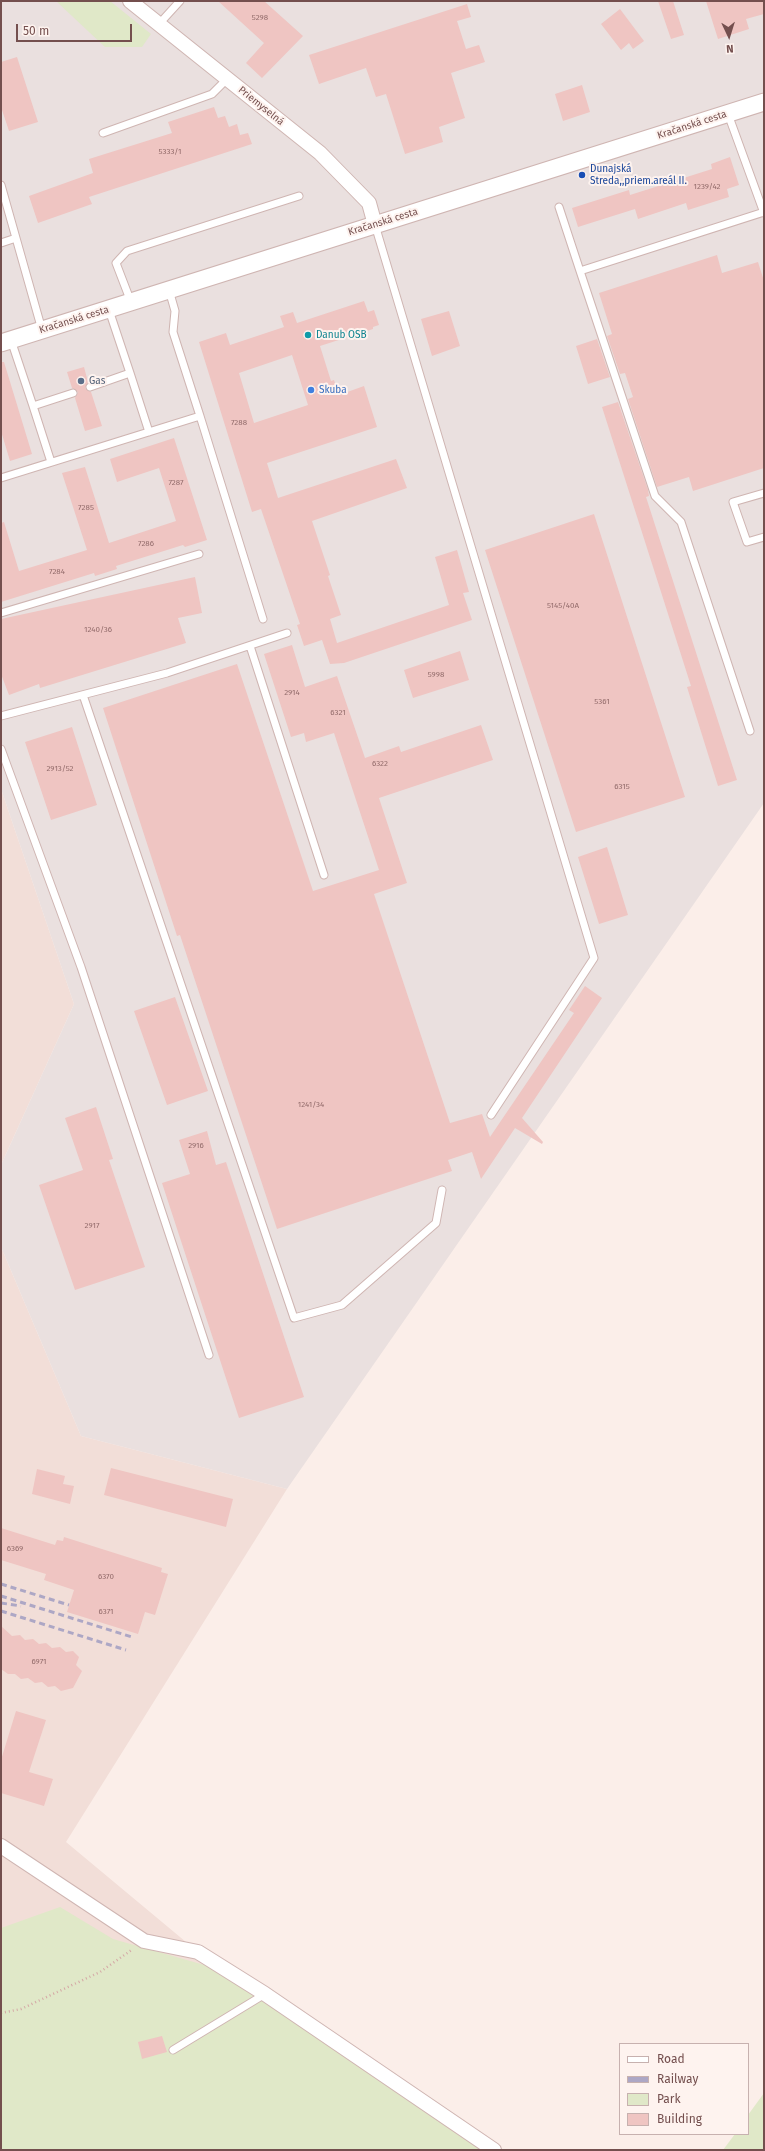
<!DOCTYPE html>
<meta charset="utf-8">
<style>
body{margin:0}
#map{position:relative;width:765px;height:2151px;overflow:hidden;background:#fbeee9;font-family:"Fira Sans",sans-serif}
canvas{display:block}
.frame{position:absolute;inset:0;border:2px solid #744f4e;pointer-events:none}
.legend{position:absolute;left:619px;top:2043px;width:130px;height:92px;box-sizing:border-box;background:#fef3ef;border:1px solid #c7b1af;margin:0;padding:5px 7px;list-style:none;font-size:12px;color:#744f4e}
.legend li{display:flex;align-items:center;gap:8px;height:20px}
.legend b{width:20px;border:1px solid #c7b1af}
.north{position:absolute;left:709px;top:16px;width:40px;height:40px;-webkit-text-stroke:3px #fef3ef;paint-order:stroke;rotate:176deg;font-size:11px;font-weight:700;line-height:16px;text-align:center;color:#744f4e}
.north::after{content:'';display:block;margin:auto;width:14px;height:18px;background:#744f4e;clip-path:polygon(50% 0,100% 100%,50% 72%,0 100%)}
.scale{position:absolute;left:16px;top:24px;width:116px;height:18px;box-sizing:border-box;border:2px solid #744f4e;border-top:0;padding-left:5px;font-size:12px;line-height:14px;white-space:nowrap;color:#744f4e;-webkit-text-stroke:3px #fef3ef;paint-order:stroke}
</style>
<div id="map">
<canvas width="765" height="2151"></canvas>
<div class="frame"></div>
<ul class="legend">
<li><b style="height:5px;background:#fff"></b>Road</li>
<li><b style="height:5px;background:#ada7c5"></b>Railway</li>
<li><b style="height:11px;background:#e0e8c8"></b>Park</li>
<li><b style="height:11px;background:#efc5c2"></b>Building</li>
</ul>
<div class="north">N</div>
<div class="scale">50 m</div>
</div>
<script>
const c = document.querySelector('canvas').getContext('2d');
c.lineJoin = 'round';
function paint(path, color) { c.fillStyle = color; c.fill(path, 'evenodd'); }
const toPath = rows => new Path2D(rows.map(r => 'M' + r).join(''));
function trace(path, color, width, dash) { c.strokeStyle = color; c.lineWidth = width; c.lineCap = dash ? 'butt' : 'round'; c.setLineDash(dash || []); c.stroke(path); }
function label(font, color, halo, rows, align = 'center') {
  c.font = font + ' "Fira Sans",sans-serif'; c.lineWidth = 4; c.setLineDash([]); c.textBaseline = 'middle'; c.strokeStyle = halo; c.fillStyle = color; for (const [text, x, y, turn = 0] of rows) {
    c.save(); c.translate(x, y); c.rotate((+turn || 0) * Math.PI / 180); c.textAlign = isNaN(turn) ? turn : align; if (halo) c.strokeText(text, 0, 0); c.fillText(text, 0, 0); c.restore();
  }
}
paint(toPath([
 [1,789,74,1004,1,1165],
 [1,1247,81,1436,287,1489,66,1842,198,1952,265,1994,1,2150]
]), '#f2ded8');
paint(toPath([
 [1,1,764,1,764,803,287,1489,81,1436,1,1247,1,1165,74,1004,1,789]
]), '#eae0df');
paint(toPath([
 [56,1,110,1,151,34,142,47,105,47],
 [60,1907,113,1939,229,1972,482,2150,1,2150,1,1928],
 [764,2093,764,2150,723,2150,735,2134,748,2134,748,2115]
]), '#e0e8c8');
paint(toPath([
 [218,1,264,1,303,36,262,78,246,63,264,43],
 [658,1,673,1,684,35,671,39],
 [706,1,764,1,764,14,746,19,749,29,718,39],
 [467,4,471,17,457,21,466,49,479,45,485,62,451,73,465,118,439,127,443,142,405,154,386,94,376,97,366,68,319,84,309,55],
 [620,9,644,41,633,49,629,43,621,50,601,24],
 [17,57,38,122,9,131,1,107,1,62],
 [582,85,590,112,563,121,555,94],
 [214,107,218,118,225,116,229,127,237,124,240,135,248,133,252,144,89,197,92,204,38,223,29,196,93,173,89,159,172,133,168,122],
 [730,157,739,185,727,189,729,197,688,210,686,203,638,219,635,209,578,227,572,208,629,190,630,195,712,169,711,164],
 [717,255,722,273,758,262,764,281,764,468,693,491,689,477,657,487,628,399,633,397,625,373,620,374,607,336,612,334,599,293],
 [364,301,368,312,374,310,379,325,373,327,373,329,320,346,331,381,334,380,339,395,364,386,377,427,267,463,278,498,396,459,407,488,312,521,330,575,328,576,341,615,330,619,337,643,449,605,435,557,457,550,469,592,463,593,472,620,344,663,330,664,322,640,304,646,297,625,300,624,261,509,252,512,199,342,226,333,230,345,284,327,280,316,293,312,297,323],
 [292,355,308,405,254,423,239,373],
 [449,311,460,346,432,356,421,319],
 [597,339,610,377,588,384,576,346],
 [1,362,4,362,32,454,10,461,1,431],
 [84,367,88,382,85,388,91,392,102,426,85,431,75,398,78,392,72,388,67,372],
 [618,402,648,490,649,496,646,497,737,780,718,786,687,687,691,686,602,407],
 [174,438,207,540,185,547,183,545,116,566,117,569,95,576,94,573,1,602,1,523,4,522,19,571,87,550,62,473,85,467,109,543,176,521,159,468,117,482,110,459],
 [594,514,685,797,576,832,485,550],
 [195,577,202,613,178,618,186,643,40,688,39,684,9,695,1,674,1,619],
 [292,645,305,687,337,676,365,758,399,746,401,752,481,725,493,760,379,798,407,883,374,894,450,1123,482,1114,490,1137,574,1013,569,1010,585,986,602,998,522,1118,543,1142,542,1144,515,1128,481,1179,472,1152,448,1160,452,1171,277,1229,180,935,177,936,103,708,237,664,313,891,379,870,334,733,306,742,304,733,291,737,264,654],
 [460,651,469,680,413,698,404,670],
 [72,727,97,805,51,820,25,742],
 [607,847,628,915,599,924,578,857],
 [175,997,208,1091,167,1105,134,1011],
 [96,1107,113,1159,109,1160,145,1267,75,1290,39,1185,83,1170,65,1118],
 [207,1131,216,1165,226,1162,304,1397,239,1418,162,1183,190,1174,179,1140],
 [111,1468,233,1499,226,1527,104,1495],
 [37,1469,65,1476,63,1484,74,1486,70,1504,32,1494],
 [1,1528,55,1545,57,1540,63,1541,64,1537,162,1568,161,1572,168,1574,155,1615,145,1612,138,1634,67,1612,74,1590,44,1580,46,1574,1,1560],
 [1,1626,12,1636,20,1635,25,1640,33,1639,39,1644,46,1643,52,1648,60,1647,66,1652,73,1651,79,1657,76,1665,82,1671,73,1688,61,1691,55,1686,48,1687,42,1682,35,1683,28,1678,21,1679,15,1674,8,1674,1,1669],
 [16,1711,46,1720,29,1772,53,1779,44,1806,1,1793,1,1760],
 [162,2036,167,2052,142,2059,138,2042]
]), '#efc5c2');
const service = toPath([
 [159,24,180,1],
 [728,114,764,213],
 [103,133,212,94,227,79],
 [1,185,42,330],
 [559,207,580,271],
 [375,225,594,958,491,1115],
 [1,243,16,238],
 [169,290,175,311,173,332,200,416],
 [131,302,116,263,127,251,299,196],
 [11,340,33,406,73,393],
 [130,373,149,432],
 [90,387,130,373,109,310],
 [33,406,51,462],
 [1,478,200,416,263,619],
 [764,493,733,502,747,542,764,537],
 [1,613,199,554],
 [250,646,324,875],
 [83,695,294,1318,342,1305,436,1223,442,1190],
 [1,716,167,673,287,633],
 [750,731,681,522,655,496,580,271,764,212],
 [1,749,81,967,209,1355],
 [173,2050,265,1994]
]);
const minor = toPath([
 [130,1,320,153,369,203,375,225],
 [1,1846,144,1941,198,1952,265,1994,494,2150]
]);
const tertiary = toPath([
 [1,343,764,102]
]);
trace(service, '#cfb5b2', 9);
trace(minor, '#cfb5b2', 16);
trace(tertiary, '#cfb5b2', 19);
trace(toPath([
 [1,2013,21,2009,100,1972,133,1949]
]), '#d4a7a5', 2.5, [1, 3]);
trace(service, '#fff', 7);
trace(minor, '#fff', 14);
trace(tertiary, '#fff', 17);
trace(toPath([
 [1,1584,69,1605],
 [1,1596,132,1637],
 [1,1603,21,1606],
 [1,1611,126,1650]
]), '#ada7c5', 3, [6, 4]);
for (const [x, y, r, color] of [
 [582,175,4,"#1a4fb4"],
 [308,335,4,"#0f9aa8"],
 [81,381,4,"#5c6f8a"],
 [311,390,4,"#3f7fe0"]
]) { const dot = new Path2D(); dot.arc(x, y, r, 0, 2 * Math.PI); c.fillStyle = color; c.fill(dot); trace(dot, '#fef3ef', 1.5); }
label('8px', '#936c6b', null, [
 ["5298",260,18],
 ["5333/1",170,152],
 ["1239/42",707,187],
 ["7288",239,423],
 ["7287",176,483],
 ["7285",86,508],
 ["7286",146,544],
 ["7284",57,572],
 ["5145/40A",563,606],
 ["1240/36",98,630],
 ["5998",436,675],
 ["2914",292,693],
 ["5361",602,702],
 ["6321",338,713],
 ["6322",380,764],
 ["2913/52",60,769],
 ["6315",622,787],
 ["1241/34",311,1105],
 ["2916",196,1146],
 ["2917",92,1226],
 ["6369",15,1549],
 ["6370",106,1577],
 ["6371",106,1612],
 ["6971",39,1662]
]);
label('10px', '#744f4e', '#fef3ef', [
 ["Priemyselná",261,106,39],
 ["Kračanská cesta",692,125,-18],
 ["Kračanská cesta",383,222,-17],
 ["Kračanská cesta",74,320,-17]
]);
label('10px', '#164399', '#fef3ef', [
 ["Dunajská",590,169],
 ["Streda,,priem.areál II.",590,181]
], 'left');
label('10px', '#0d838f', '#fef3ef', [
 ["Danub OSB",316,335]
], 'left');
label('10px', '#4e5e75', '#fef3ef', [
 ["Gas",89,381]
], 'left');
label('10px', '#366cbe', '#fef3ef', [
 ["Skuba",319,390]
], 'left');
</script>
